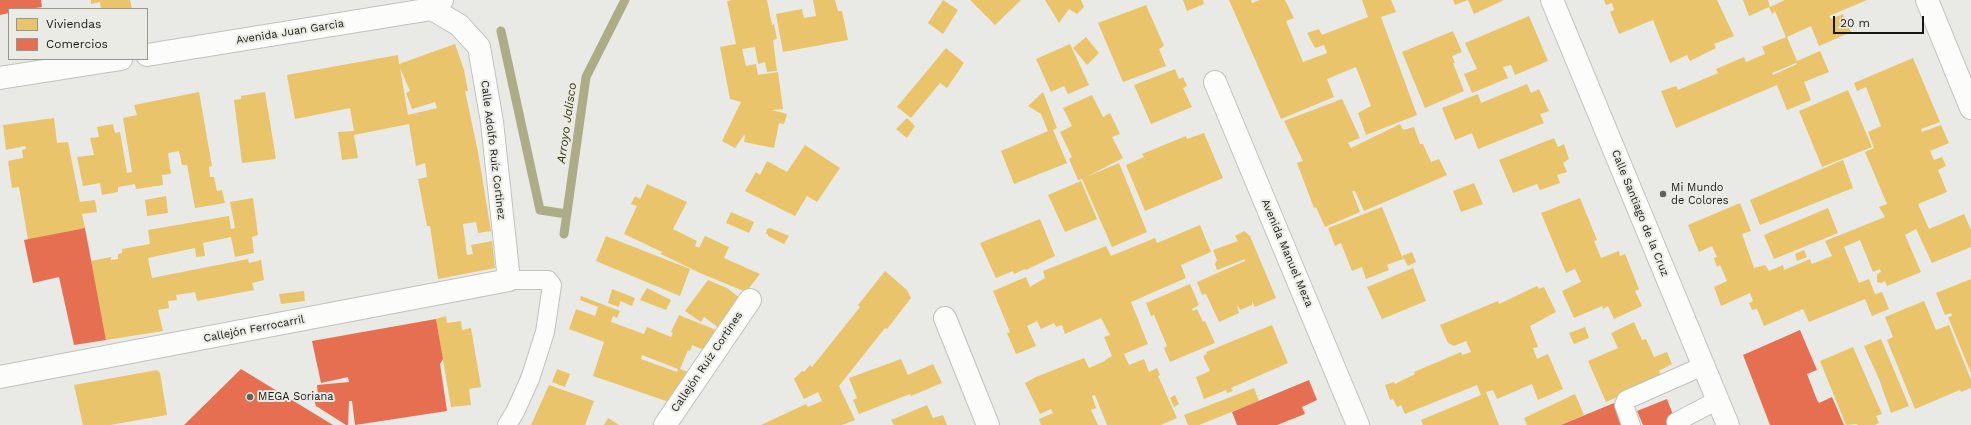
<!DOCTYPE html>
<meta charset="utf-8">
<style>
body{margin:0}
#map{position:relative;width:1971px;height:425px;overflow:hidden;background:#e9eae5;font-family:"Work Sans",sans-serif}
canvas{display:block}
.legend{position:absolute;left:8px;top:8px;width:140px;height:52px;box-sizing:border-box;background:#eaebe4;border:1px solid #969691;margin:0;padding:5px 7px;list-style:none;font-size:12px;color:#171715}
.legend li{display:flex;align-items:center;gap:8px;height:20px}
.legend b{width:20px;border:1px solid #969691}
.scale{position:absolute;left:1833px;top:16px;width:91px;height:18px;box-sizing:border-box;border:2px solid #171715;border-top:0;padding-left:5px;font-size:12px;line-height:14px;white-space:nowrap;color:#171715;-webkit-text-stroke:3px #eaebe4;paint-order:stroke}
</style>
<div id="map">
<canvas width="1971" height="425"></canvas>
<ul class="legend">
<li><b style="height:11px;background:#e9c46a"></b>Viviendas</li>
<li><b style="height:11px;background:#e76f51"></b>Comercios</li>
</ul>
<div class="scale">20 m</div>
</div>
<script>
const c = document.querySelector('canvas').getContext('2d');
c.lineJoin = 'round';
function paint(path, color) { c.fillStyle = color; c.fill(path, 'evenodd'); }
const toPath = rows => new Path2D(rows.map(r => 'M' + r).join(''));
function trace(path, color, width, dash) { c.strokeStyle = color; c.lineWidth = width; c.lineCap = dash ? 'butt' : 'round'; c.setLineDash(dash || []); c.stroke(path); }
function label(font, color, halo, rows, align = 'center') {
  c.font = font + ' "Work Sans",sans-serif'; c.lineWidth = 4; c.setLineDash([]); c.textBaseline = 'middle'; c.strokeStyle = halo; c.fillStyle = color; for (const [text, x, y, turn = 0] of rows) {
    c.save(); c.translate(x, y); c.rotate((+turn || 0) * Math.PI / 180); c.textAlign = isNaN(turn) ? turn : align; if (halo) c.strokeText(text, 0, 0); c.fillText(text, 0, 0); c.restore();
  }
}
paint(toPath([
 [91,0,130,0,132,9,101,9,100,2,91,4],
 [732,0,767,0,772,25,774,24,777,39,773,40,777,71,767,72,765,62,758,64,755,47,742,49,746,66,756,64,758,75,778,72,783,109,772,110,787,114,784,124,779,123,774,148,744,142,745,136,744,135,735,148,722,141,741,102,730,99,720,47,736,44,727,1],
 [813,0,835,0,838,11,842,11,848,40,783,52,776,14,802,9,804,18,816,16],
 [943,0,958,10,943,34,928,23],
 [970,0,1021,0,995,25],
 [1045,0,1081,0,1084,7,1077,14,1069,9,1059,23],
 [1183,0,1203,0,1204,4,1187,11],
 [1229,0,1251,0,1252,3,1260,0,1285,0,1294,18,1286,21,1303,62,1327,53,1324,45,1315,48,1307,33,1319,29,1322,35,1368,17,1362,0,1391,0,1396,12,1381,17,1417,115,1366,135,1358,113,1371,106,1356,67,1327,79,1334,97,1281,119],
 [1453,0,1468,0,1455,5],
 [1468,0,1504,0,1474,14],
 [1604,0,1717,0,1734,36,1714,44,1716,48,1690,61,1687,55,1670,63,1653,20,1619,34,1610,12,1614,10,1612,3,1606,5],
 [1743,0,1768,0,1770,7,1785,0,1867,0,1829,16,1831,19,1843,14,1851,32,1819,46,1811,26,1787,37,1797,61,1820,51,1829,72,1804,82,1811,100,1787,110,1777,85,1676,128,1661,91,1676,86,1678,90,1718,73,1716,69,1744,57,1746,62,1765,54,1762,47,1786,37,1775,11,1772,14,1769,7,1749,16],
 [1796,63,1797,64,1773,75,1772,73],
 [1146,5,1164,46,1159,49,1166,66,1123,82,1098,23],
 [1529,16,1548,61,1515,75,1511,65,1503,67,1508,78,1472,93,1464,74,1477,69,1465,43],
 [1453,31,1462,52,1452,56,1455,63,1453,63,1464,91,1425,108,1402,52],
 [1086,37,1099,53,1087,65,1073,48],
 [455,44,464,70,468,91,465,91,478,152,491,231,478,233,476,222,463,224,467,255,473,254,471,245,492,241,495,268,438,279,430,226,427,226,418,179,427,177,425,163,416,166,409,124,354,135,358,158,342,160,338,132,354,131,350,108,295,119,287,75,398,55,399,64],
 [400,68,410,91,406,93,412,109,435,102,437,108,408,115],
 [1070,44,1089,85,1068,94,1064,86,1051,92,1036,59],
 [946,48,964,63,947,88,940,83,911,118,897,107],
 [1913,58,1940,122,1921,129,1922,132,1941,125,1949,143,1930,151,1934,160,1942,157,1946,166,1938,170,1947,192,1918,204,1929,229,1964,214,1971,230,1971,247,1932,263,1916,229,1905,235,1921,272,1887,286,1885,281,1881,283,1877,282,1877,274,1881,272,1880,269,1873,272,1860,240,1844,247,1859,283,1869,279,1875,294,1882,292,1889,309,1872,316,1865,299,1809,322,1803,309,1764,326,1757,309,1752,310,1749,303,1753,301,1750,293,1721,306,1714,287,1727,281,1720,265,1717,267,1714,258,1717,257,1712,246,1699,252,1688,225,1740,203,1751,231,1742,234,1754,268,1765,265,1769,271,1783,265,1784,270,1810,259,1812,264,1832,256,1825,241,1885,217,1879,207,1887,204,1865,152,1874,148,1868,132,1881,126,1866,87,1857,91,1854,83],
 [1175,69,1179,79,1183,77,1187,86,1183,88,1192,107,1151,124,1134,85],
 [1527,84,1531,93,1539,89,1549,111,1540,114,1544,123,1478,149,1472,133,1455,140,1442,108,1478,94,1481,103],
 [1848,90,1872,147,1822,167,1799,111],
 [199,92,212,166,209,167,210,177,214,177,217,191,222,190,225,203,195,208,187,165,182,165,179,151,168,153,171,174,162,175,163,185,136,189,135,184,118,187,118,192,102,195,100,183,83,186,77,157,94,155,90,138,99,137,97,127,113,124,115,133,120,132,127,173,132,172,123,118,137,115,134,105],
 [265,92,276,159,242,163,234,100,241,99,241,96],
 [1043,92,1057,128,1053,130,1067,163,1014,184,1001,151,1048,131,1041,114,1028,106],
 [1092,95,1103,117,1110,113,1120,134,1112,137,1123,158,1086,177,1119,163,1147,232,1112,247,1082,179,1078,180,1069,159,1072,157,1060,132,1072,126,1063,108],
 [1342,99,1360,138,1348,143,1351,148,1400,124,1403,130,1414,127,1420,144,1423,144,1431,162,1439,159,1447,175,1364,211,1355,191,1352,191,1360,212,1325,227,1316,207,1314,208,1297,163,1303,161,1284,121],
 [54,118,57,143,68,142,80,202,95,200,97,212,82,214,85,228,28,240,19,187,12,188,8,161,23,158,22,150,26,149,25,146,6,150,3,125],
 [907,118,915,126,907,138,896,129],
 [1204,133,1223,178,1145,211,1126,165,1144,157,1142,154,1186,136,1187,139],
 [1554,138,1558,147,1564,144,1569,159,1563,163,1567,172,1557,175,1560,183,1540,190,1537,184,1513,193,1499,160],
 [805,145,840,168,817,202,807,196,795,216,745,191,756,172,760,175,767,161,787,172],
 [1843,160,1853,188,1760,225,1750,200],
 [1081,181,1097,219,1065,232,1048,195],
 [1474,183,1483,204,1461,212,1453,191],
 [647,184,687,202,673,229,697,241,695,246,699,248,705,236,729,247,724,258,760,274,746,292,700,273,661,254,662,252,624,234,637,206,631,204,635,196,640,199],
 [166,196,168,213,147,216,145,200],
 [253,198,258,235,252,237,254,253,235,257,231,237,203,243,205,256,196,257,195,248,148,258,152,278,248,259,249,263,261,260,264,280,252,283,254,290,197,301,195,292,176,295,177,300,168,301,169,308,158,310,163,331,106,340,91,261,111,257,111,260,118,259,118,254,122,253,122,249,150,244,148,230,229,216,231,229,235,228,230,202],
 [1580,198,1597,240,1594,241,1601,258,1619,251,1620,256,1625,254,1639,289,1635,291,1642,306,1614,319,1608,306,1603,309,1602,306,1574,318,1562,291,1581,282,1575,269,1566,273,1541,213],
 [1382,207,1403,259,1387,265,1389,270,1366,279,1362,267,1352,271,1341,243,1335,246,1328,228],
 [1828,208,1838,233,1774,259,1764,235],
 [731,212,754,222,749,233,726,223],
 [1040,219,1055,256,1026,270,1025,269,1014,274,1013,271,996,278,980,243],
 [1200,225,1211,252,1181,265,1186,278,1131,302,1148,344,1124,354,1129,365,1144,359,1149,372,1157,368,1160,375,1158,376,1177,418,1161,425,1107,425,1095,395,1092,396,1096,408,1091,410,1098,425,1041,425,1039,419,1053,413,1051,409,1040,414,1025,383,1036,377,1084,358,1089,368,1105,361,1105,360,1112,356,1104,337,1110,335,1101,318,1065,334,1062,325,1056,327,1054,323,1041,329,1037,321,1027,326,1036,346,1016,354,1007,333,1010,332,993,291,1026,277,1030,287,1045,278,1043,271,1106,246,1111,256,1155,238,1157,243],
 [770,228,789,236,784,244,768,236,768,234,766,234,767,229],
 [1244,231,1250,236,1276,298,1255,307,1252,301,1252,305,1240,310,1238,306,1237,307,1239,313,1219,322,1206,294,1202,295,1197,282,1245,261,1245,259,1217,270,1215,264,1217,260,1213,250,1238,241,1235,236],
 [606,236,690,269,680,296,596,261],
 [1804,250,1807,257,1797,261,1795,254],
 [1412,252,1416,262,1408,266,1402,256],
 [1413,268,1426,301,1382,319,1367,287],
 [885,271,907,290,911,298,887,329,885,328,839,386,855,420,842,425,761,425,806,404,808,407,822,401,818,392,804,399,794,379,802,371,804,372,810,365,812,367,860,307,858,305],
 [1971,279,1971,373,1948,317,1952,316,1951,313,1945,315,1936,293],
 [708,280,727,288,740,298,719,328,704,317,701,322,685,311],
 [1190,284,1199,305,1192,309,1193,311,1197,309,1203,322,1205,321,1215,343,1170,362,1164,348,1167,346,1154,315,1151,316,1146,303],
 [1537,286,1539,289,1544,287,1556,312,1530,326,1538,347,1533,348,1537,359,1548,354,1563,389,1538,400,1532,384,1497,399,1493,390,1486,392,1499,425,1423,425,1421,420,1481,395,1477,385,1405,414,1401,405,1397,407,1393,399,1390,400,1385,385,1394,382,1395,384,1415,374,1414,372,1461,352,1462,355,1471,352,1466,341,1454,346,1448,343,1440,325,1498,301,1499,304],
 [647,288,671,300,666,310,640,300],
 [612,289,635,298,632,306,620,301,619,307,608,303],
 [304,291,305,301,281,304,279,294],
 [581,296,620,311,617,318,613,316,611,322,644,334,647,327,671,337,673,333,671,332,679,315,721,332,709,352,692,345,690,351,688,350,680,369,693,374,677,394,673,392,669,402,593,376,604,342,569,329,576,309,595,316,598,307,580,300],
 [642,355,678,369,677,372,641,359],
 [1924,301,1936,330,1949,325,1971,380,1971,388,1961,392,1960,390,1915,409,1887,340,1893,337,1885,317],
 [446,316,447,323,461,321,462,330,471,328,481,387,469,389,471,405,451,407,436,319],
 [1634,322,1642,340,1646,339,1654,357,1667,352,1672,364,1659,371,1662,378,1606,402,1588,361,1618,348,1611,333],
 [1272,325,1288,363,1231,388,1233,391,1227,393,1226,390,1204,399,1196,377,1210,371,1203,356,1207,354,1206,352],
 [1585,327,1589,338,1574,344,1569,333],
 [1881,339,1909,406,1891,413,1879,379,1864,346],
 [1853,347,1882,414,1876,416,1879,423,1875,425,1857,425,1857,424,1846,425,1820,361],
 [901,359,908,375,933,364,942,383,911,396,910,394,859,414,853,400,857,398,849,378],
 [557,369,570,374,565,387,552,382],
 [157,370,160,373,167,415,110,425,83,425,74,385],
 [549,385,594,401,585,425,531,425],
 [1254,388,1259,401,1199,425,1188,425,1184,415],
 [1575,394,1584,415,1561,425,1527,425,1524,418],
 [1175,395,1179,404,1174,407,1170,398],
 [927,405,933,418,943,415,947,425,894,425,891,420],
 [608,418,619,425,604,425]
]), '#e9c46a');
paint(toPath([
 [0,0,41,0,42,7,30,9,9,9,9,13,0,15],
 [85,228,106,340,74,345,59,277,33,283,24,240],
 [436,319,443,359,440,364,447,411,355,425,352,401,349,401,348,425,346,425,316,406,313,397,318,397,317,385,349,382,348,377,321,383,312,341],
 [1800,330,1817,370,1807,374,1817,400,1819,403,1832,397,1844,425,1770,425,1743,355],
 [241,369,333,425,184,425],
 [1309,380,1317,400,1302,407,1305,414,1277,425,1237,425,1232,412],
 [1667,399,1677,425,1643,425,1637,411],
 [1614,403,1623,425,1561,425]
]), '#e76f51');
trace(toPath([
 [501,31,540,210,567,214],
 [564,234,586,77,625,0]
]), '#acac87', 9);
const service = toPath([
 [1676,422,1718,400],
 [507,425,515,412,530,379,545,332,552,285,548,280,509,280],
 [1631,425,1624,405,1626,400,1703,366]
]);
const minor = toPath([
 [1552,0,1728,425],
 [1927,0,1971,108],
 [147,55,432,9],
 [0,78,121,59],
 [1215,82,1358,425],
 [945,318,988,425],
 [0,377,509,280,492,122,479,47,459,25,432,9,442,0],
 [665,425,750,300]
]);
trace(service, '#c0c1bd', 20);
trace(minor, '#c0c1bd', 24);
trace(service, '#fcfcfb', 18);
trace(minor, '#fcfcfb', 22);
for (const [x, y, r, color] of [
 [1663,194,4,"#60615e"],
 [250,397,4,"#60615e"]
]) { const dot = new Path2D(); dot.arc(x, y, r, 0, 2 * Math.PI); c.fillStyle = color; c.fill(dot); trace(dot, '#eaebe4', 1.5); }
label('11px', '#171715', '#eaebe4', [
 ["Avenida Juan Garcia",290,32,-9],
 ["Calle Adolfo Ruíz Cortinez",493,150,83],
 ["Calle Santiago de la Cruz",1640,213,68],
 ["Avenida Manuel Meza",1287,253,67],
 ["Callejón Ferrocarril",254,329,-11],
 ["Callejón Ruíz Cortines",707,362,-56]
]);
label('11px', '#171715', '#eaebe4', [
 ["Mi Mundo",1671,188],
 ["de Colores",1671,201],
 ["MEGA Soriana",258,397]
], 'left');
label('italic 12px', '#37360b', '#eaebe4', [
 ["Arroyo Jalisco",567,123,-82]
]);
</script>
